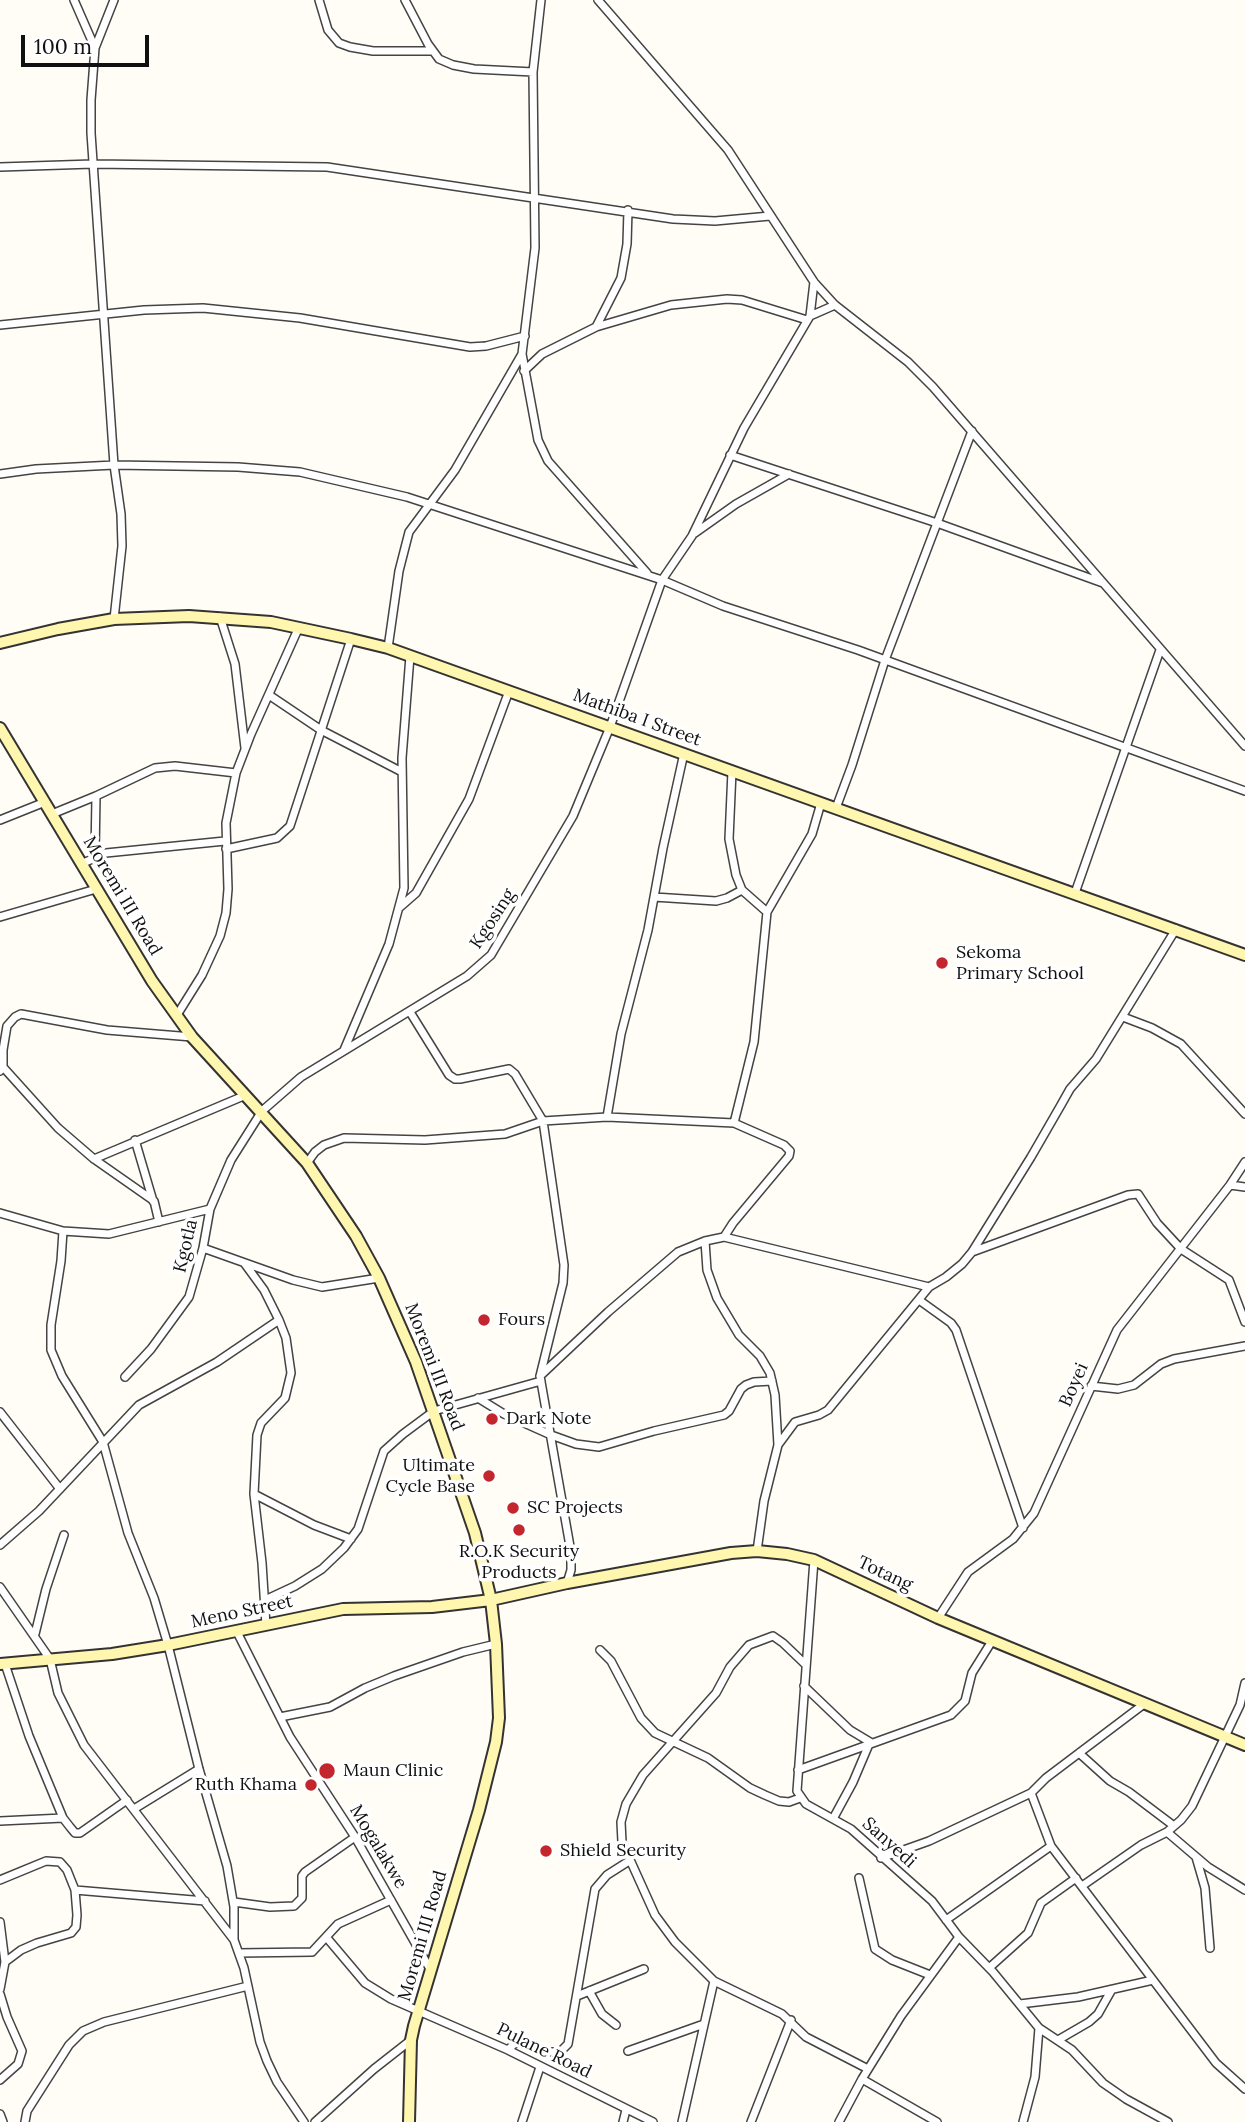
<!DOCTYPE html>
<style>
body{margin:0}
#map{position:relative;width:1245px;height:2122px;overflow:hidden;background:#fffdf5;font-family:Lora,serif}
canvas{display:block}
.scale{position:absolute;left:21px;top:35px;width:128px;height:32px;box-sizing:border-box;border:4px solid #111;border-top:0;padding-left:9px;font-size:21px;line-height:24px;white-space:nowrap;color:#111;-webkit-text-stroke:5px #fff;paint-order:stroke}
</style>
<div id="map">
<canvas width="1245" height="2122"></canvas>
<div class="scale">100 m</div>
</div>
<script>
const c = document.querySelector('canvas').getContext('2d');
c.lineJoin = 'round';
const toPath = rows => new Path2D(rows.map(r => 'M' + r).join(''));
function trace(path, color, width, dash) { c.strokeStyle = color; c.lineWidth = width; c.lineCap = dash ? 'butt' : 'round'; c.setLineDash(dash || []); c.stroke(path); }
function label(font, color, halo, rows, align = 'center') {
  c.font = font + ' Lora,serif'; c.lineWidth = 7; c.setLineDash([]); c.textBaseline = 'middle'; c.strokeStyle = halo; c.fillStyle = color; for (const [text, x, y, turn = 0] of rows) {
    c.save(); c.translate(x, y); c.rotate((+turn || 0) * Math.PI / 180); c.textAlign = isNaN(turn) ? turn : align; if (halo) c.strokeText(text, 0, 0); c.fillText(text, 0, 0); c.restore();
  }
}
const street = toPath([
 [74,0,95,48,91,100,91,133,114,465,121,514,122,546,114,619],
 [319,0,328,30,339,43,350,47,373,51,432,51],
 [405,0,428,44,439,59,453,65,474,69,533,72],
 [598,0,728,150,814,282,835,305,908,362,933,387,1245,746],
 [95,48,114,0],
 [0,167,93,164,327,167,673,219,715,221,770,216],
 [810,316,835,305],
 [0,325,144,310,203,308,300,318,470,347,486,346,525,336],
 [596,327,671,305,727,299,742,300,807,320],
 [522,354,538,440,548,461,647,573],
 [524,371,542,354,596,327,621,278,627,244,628,210],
 [730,455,937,523,1103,583],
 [0,474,36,469,114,465,238,467,300,472,407,497,662,580,692,536,744,428,810,316,814,282],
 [695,533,736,504,789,474],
 [220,617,235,664,245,748],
 [388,648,399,571,409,532,455,470,522,354,535,248,533,72,541,0],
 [269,695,321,730,402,772],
 [684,753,663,848,648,930,621,1034,607,1117,734,1123],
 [732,771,729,839,736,875,742,890,767,912],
 [836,808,852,765,885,660,972,431],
 [52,814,96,796,155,768,175,766,236,773],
 [0,820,45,802],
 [226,849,277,838,290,826,351,639],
 [95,856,96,796],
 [81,864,106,853,225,841],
 [1075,893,1160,650],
 [654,897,716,901,727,898,742,890],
 [400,907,416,893,469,799,509,691],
 [0,917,96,889],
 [410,1012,449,1075,455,1079,460,1079,509,1069,515,1074,543,1121,564,1265,563,1283,540,1376,571,1552,571,1570,567,1583],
 [177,1015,202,975,220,936,226,913,228,889,226,823,236,773,251,734,299,627],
 [1123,1017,1152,1028,1181,1044,1245,1114],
 [344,1050,389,944,404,888,402,758,410,656],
 [3,1067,58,1128,94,1159,154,1201,159,1222],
 [0,1071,3,1067,3,1050,7,1026,15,1017,21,1014,107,1030,192,1037],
 [135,1140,153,1201],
 [94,1159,246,1095],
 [307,1163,315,1152,324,1145,344,1138,425,1140,505,1134,543,1121,607,1117],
 [1230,1185,1245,1187],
 [0,1213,63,1231,109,1234,210,1209],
 [63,1231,61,1261,51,1325,51,1350,62,1376,103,1442,128,1533,154,1598,168,1645,199,1769,227,1866,234,1907,234,1940],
 [724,1237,733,1223,789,1156,790,1151,784,1145,734,1123,754,1042,767,912,812,834,821,803],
 [705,1241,707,1270,717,1298,739,1335,760,1356,770,1373,775,1395,778,1445,764,1501,757,1551],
 [203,1248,293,1280,322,1287,379,1278],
 [972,1252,1128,1195,1138,1194,1157,1223,1181,1249,1229,1280,1245,1322],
 [245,1264,264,1290,279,1320,286,1338,291,1373,285,1398,261,1423,257,1435,254,1494,262,1563,266,1625],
 [919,1300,951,1323,956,1330,1023,1528],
 [540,1376,608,1312,678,1252,705,1241,724,1237,929,1287,946,1277,962,1264,972,1252,1031,1157,1061,1105,1070,1089,1096,1059,1176,929],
 [125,1377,151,1349,189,1297,203,1248,210,1209,231,1160,262,1111,301,1077,467,976,491,955,573,816,610,727,662,580,723,606,858,650,1245,791],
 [1091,1386,1118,1389,1134,1385,1161,1364,1174,1359,1245,1346],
 [478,1398,504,1414,551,1435,576,1444,599,1447,654,1431,724,1415,729,1411,741,1389,746,1385,754,1382,772,1381],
 [0,1412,60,1489],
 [778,1445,795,1422,819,1415,828,1410,929,1287],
 [254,1494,314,1525,351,1539],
 [0,1545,39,1511,139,1405,217,1362,279,1320],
 [814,1560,797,1791,806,1804,851,1829,932,1901,959,1937,901,2016,862,2079,839,2122],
 [0,1587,50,1659,58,1693,84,1745,234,1940,244,1968,260,2042,267,2061,277,2082,304,2122],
 [265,1600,295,1586,322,1569,344,1548,358,1529,384,1451,403,1434,434,1411,541,1381],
 [938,1618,968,1572,1013,1539,1034,1513,1117,1330,1230,1185,1245,1162],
 [237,1632,290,1737,355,1837,430,1969],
 [35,1634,46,1589,64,1535],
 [600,1650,611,1661,641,1718,655,1733,708,1758,750,1788,765,1795,779,1801,789,1802,800,1798],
 [5,1664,29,1736,63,1818,70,1827,75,1833,80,1833,127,1800],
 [806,1665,783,1643,773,1636,749,1645,730,1667,716,1693,643,1775,626,1804,621,1822,622,1842,655,1915,675,1942,714,1981,782,2014,806,2037,868,2069],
 [804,1686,850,1730,870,1742,853,1782,834,1817],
 [1144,1704,1046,1778,1031,1793,1051,1846,1153,1980],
 [280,1717,330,1707,365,1688,394,1676,463,1652,496,1644],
 [1079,1753,1110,1781,1129,1792,1174,1826],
 [798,1770,951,1715,965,1701,972,1673,992,1641],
 [134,1809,199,1769],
 [0,1821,63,1818],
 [1167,1832,1208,1867,1245,1890],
 [1196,1857,1205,1888,1210,1948],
 [881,1858,929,1841,1031,1793],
 [859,1878,875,1949,892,1960,930,1975],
 [0,1880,46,1861,60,1862,67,1870,75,1890,77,1915,76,1927,71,1933,37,1943,21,1950,5,1962],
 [1082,1886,1141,1845,1167,1832,1181,1820,1192,1806,1240,1705,1245,1683],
 [75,1890,205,1901],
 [234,1902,270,1907,294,1906,302,1898,302,1876,305,1872,355,1837],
 [946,1920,1051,1846],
 [0,1922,5,1962,0,1989],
 [959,1937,993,1972,1039,2028,1035,2077,1023,2122],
 [327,1938,365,1983,391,1999,508,2050,653,2122],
 [239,1953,312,1952,338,1924,391,1900],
 [989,1968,1028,1933,1041,1903,1076,1878],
 [589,1991,602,2014,616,2025],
 [0,1994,7,2017,22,2051,18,2064,0,2080],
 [577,1996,644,1969],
 [1020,2004,1078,1997,1153,1980,1216,2063,1245,2089],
 [1039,2028,1072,2050,1103,2083,1126,2099,1168,2122],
 [1058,2040,1089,2022,1098,2014,1111,1991],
 [508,2050,515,2043,523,2043,548,2052,560,2052,568,2044,595,1889,607,1875,629,1861],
 [628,2051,704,2024],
 [862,2079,937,2122],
 [0,2114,3,2122],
 [25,2122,27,2111,69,2045,83,2031,104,2022,248,1986],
 [315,2122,374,2069,411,2040],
 [522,2122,540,2067],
 [623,2122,626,2110],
 [682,2122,714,1981],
 [751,2122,791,2020]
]);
const secondary = toPath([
 [0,643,58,629,114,619,189,616,271,622,351,639,388,648,1245,955],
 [0,728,152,981,192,1037,307,1163,356,1236,379,1278,416,1362,475,1533,491,1600,496,1644,499,1718,496,1742,479,1810,414,2026,411,2040,409,2122],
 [0,1664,112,1654,168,1645,343,1609,432,1607,491,1600,567,1583,731,1553,757,1551,787,1554,814,1560,938,1618,1245,1745]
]);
trace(street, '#444', 10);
trace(secondary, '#333', 14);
trace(street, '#fff', 7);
trace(secondary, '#fff6b0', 10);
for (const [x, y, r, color] of [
 [942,963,7,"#c4262e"],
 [484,1320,7,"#c4262e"],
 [492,1419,7,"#c4262e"],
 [489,1476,7,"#c4262e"],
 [513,1508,7,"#c4262e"],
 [519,1530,7,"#c4262e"],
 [327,1771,9,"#c4262e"],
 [311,1785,7,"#c4262e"],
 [546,1851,7,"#c4262e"]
]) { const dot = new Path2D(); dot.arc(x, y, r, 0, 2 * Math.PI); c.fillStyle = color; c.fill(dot); trace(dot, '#fff', 2.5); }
label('18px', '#111', '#fff', [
 ["Mathiba I Street",637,718,20],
 ["Moremi III Road",122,896,59],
 ["Kgosing",493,919,-57],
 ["Kgotla",186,1246,-77],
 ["Moremi III Road",434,1367,69],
 ["Boyei",1074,1385,-66],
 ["Totang",885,1574,25],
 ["Meno Street",242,1612,-12],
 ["Sanyedi",889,1843,42],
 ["Mogalakwe",378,1847,59],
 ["Moremi III Road",423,1936,-74],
 ["Pulane Road",544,2051,26]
]);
label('18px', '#111', '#fff', [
 ["Sekoma",956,953],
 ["Primary School",956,974],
 ["Fours",498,1320],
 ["Dark Note",506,1419],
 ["Ultimate",475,1466,"right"],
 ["Cycle Base",475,1487,"right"],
 ["SC Projects",527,1508],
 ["R.O.K Security",519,1552,"center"],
 ["Products",519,1573,"center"],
 ["Maun Clinic",343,1771],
 ["Ruth Khama",297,1785,"right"],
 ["Shield Security",560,1851]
], 'left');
</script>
